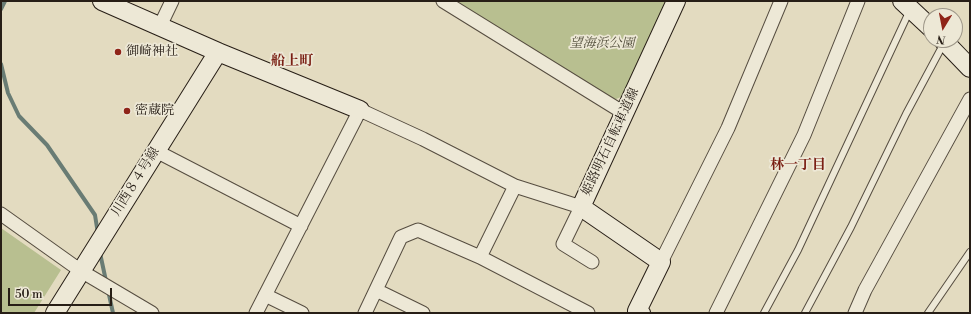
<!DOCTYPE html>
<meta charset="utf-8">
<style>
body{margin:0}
#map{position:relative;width:971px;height:314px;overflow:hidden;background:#e3dbc0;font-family:"Libre Bodoni",serif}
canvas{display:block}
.frame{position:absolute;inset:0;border:2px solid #271e16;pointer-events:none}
.north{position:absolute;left:923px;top:8px;width:40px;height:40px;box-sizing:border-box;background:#ede8d6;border:1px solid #9e9789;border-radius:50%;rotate:190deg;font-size:11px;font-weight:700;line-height:16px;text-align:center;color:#271e16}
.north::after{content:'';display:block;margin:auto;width:14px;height:18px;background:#8f2418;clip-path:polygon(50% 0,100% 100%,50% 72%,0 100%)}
.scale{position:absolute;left:8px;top:288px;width:104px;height:18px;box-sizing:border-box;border:2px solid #271e16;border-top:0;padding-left:5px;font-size:12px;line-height:14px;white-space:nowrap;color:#271e16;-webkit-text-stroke:3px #ede8d6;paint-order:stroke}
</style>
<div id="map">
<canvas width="971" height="314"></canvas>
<div class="frame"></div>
<div class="north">N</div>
<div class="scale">50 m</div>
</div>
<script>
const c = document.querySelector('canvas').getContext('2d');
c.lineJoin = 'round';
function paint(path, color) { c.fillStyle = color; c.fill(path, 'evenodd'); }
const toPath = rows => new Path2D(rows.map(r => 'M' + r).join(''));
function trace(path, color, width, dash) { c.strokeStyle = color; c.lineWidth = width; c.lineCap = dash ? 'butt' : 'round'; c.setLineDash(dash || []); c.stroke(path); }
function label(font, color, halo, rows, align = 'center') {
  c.font = font + ' "Libre Bodoni","Noto Serif JP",serif'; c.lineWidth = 3.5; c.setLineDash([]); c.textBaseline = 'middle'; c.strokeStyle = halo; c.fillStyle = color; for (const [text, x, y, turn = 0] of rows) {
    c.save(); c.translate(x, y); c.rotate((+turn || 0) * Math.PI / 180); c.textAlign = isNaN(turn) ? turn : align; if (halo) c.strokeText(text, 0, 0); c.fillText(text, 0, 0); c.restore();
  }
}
paint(toPath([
 [448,1,668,1,625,95,614,100],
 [1,228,61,270,34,313,1,313]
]), '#b8bf90');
trace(toPath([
 [1,9,5,1],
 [1,64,8,93,19,116,47,145,95,215,98,234],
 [100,253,106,281],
 [108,290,113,313]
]), '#697c74', 4);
const lane = toPath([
 [764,313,798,250,910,10],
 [805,313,851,227,906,114,944,43],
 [928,313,970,252]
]);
const street = toPath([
 [443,1,624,113],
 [160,26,172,1],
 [156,151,301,226],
 [515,186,480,257,588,313],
 [1,214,81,271,152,313],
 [661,262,728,128,781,1],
 [376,290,423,313],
 [265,295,302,313],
 [256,313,360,110,423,139,515,186,581,207,563,244,592,262],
 [365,313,401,237,418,230,480,257],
 [716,313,804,135,858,1],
 [855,313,865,290,970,99]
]);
const secondary = toPath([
 [102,1,218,52,360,110],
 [902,1,931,28],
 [943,40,970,68],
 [55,313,218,52],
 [641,313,637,311,661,262,581,207,676,1]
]);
trace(lane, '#564d40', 8);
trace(street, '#564d40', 15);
trace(secondary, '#271e16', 20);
trace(lane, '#ede8d6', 6);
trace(street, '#ede8d6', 13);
trace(secondary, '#ede8d6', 18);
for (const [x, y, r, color] of [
 [118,52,4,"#8f2418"],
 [127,111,4,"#8f2418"]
]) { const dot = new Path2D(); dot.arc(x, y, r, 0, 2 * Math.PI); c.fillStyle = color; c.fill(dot); trace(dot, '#ede8d6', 1.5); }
label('italic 13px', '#524e3b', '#ede8d6', [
 ["望海浜公園",602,44]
]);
label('13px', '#271e16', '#ede8d6', [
 ["御崎神社",126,52],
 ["密蔵院",135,111]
], 'left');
label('13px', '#271e16', '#ede8d6', [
 ["姫路明石自転車道線",611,142,-65],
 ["川西８４号線",136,182,-58]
]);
label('bold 14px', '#7a1f14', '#ede8d6', [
 ["船上町",292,62],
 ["林一丁目",798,166]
]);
</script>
